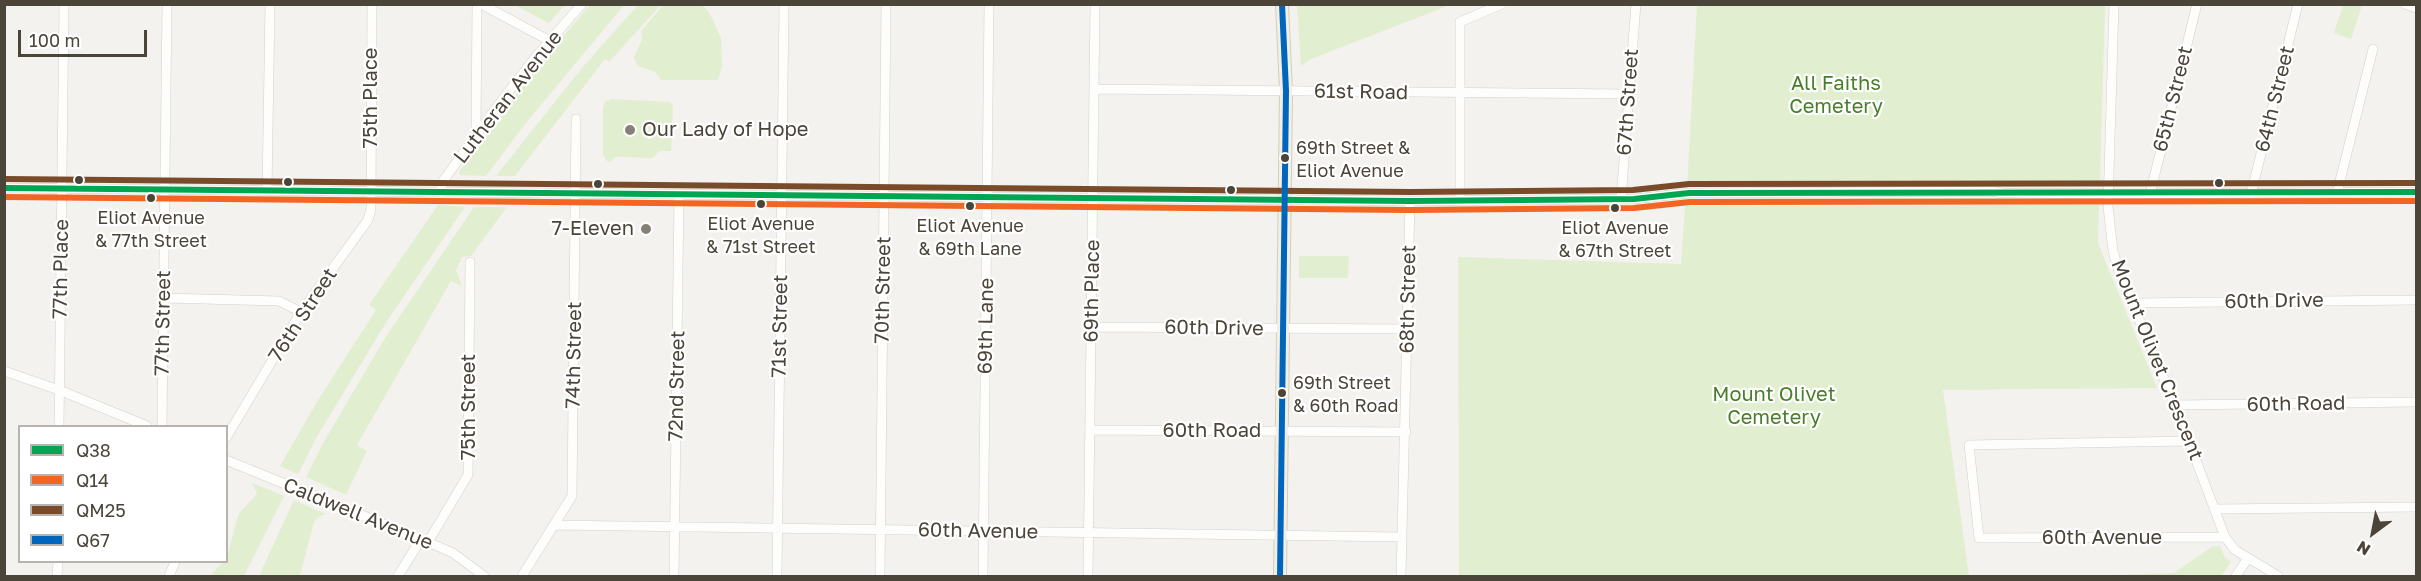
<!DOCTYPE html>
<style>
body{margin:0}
#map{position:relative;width:2421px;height:581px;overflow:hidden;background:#f4f2ee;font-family:"Golos Text",sans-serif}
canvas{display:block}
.frame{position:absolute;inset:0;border:6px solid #4b4439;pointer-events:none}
.legend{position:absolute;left:18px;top:425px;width:210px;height:138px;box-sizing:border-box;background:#fff;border:2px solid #b7b4b0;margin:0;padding:8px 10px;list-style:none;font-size:18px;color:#4b4439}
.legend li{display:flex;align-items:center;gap:12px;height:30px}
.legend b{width:30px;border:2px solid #b7b4b0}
.north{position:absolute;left:2343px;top:503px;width:60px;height:60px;-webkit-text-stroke:4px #fff;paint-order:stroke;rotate:212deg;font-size:16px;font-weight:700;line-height:24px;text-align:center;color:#4b4439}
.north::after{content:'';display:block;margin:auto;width:21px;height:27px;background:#4b4439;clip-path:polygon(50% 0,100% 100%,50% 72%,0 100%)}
.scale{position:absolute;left:18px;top:30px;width:129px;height:27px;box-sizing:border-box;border:3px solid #4b4439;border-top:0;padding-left:8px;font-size:18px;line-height:21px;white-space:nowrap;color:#4b4439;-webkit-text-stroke:4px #fff;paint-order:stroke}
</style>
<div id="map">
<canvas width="2421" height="581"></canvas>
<div class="frame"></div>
<ul class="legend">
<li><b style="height:8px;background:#00a651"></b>Q38</li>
<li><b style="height:8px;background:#f26522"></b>Q14</li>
<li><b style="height:8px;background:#7a4b2a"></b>QM25</li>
<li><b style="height:8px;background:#0065bd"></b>Q67</li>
</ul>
<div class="north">N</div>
<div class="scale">100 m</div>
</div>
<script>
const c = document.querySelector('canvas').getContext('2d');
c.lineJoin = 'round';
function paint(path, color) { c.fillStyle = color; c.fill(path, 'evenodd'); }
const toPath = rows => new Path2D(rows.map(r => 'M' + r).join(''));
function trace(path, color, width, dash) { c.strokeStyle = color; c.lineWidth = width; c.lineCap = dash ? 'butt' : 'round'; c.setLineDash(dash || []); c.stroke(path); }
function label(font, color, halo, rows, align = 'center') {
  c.font = font + ' "Golos Text",sans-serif'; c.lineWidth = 4.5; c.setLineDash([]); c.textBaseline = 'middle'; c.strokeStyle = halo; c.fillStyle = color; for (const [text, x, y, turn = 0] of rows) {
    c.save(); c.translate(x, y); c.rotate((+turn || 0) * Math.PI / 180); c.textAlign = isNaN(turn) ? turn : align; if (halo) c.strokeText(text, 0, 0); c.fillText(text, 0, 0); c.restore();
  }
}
paint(toPath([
 [664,4,702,5,709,12,721,38,722,67,718,80,661,80,655,72,638,66,634,58,642,39,641,31],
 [514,5,565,4,565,5,549,23],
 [590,5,624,5,525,124,486,176,460,175,459,172,535,69],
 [638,5,661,5,609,62,605,59,515,176,496,176,581,69],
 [1297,5,1297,4,1450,5,1311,59,1301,66],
 [1697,5,2105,5,2100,183,2095,186,2010,187,1991,185,1687,187],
 [2343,5,2362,5,2351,39,2334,33],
 [611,99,670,102,673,106,671,151,659,151,653,158,615,157,610,162,607,161,603,155,603,108,605,102],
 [438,205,465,207,387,321,315,440,298,474,280,466,318,400,376,310,369,305],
 [2099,205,2098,243,2157,388,1943,390,1969,576,1459,576,1458,257,1681,264,1685,206],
 [474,207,507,207,471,256,462,257,456,270,462,286,451,281,357,445,367,451,346,495,306,477,323,443,385,338],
 [1299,256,1349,256,1348,278,1299,278],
 [252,483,284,496,244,576,210,576,223,562,226,562,237,519,240,512,257,494],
 [294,500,325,514,316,519,313,525,300,576,259,576],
 [2213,546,2220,546,2225,558,2231,562,2221,576,2072,576,2174,573]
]), '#e1eecf');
const minor = toPath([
 [481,4,550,41],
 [2114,4,2108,207,2113,251,2119,272,2175,405,2225,537,2235,550,2278,576],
 [2405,4,2416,8],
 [1094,89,1628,94],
 [476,136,477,4],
 [4,188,1410,201,1634,199,1689,193,1990,191,2003,193,2116,194,2416,192],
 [267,191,270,4],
 [441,193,443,181,502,100,538,54,582,4],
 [2337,193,2373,49],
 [2150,194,2197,4],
 [2251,194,2298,4],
 [1621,199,1636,4],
 [1460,200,1460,22,1502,4],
 [164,298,279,301,301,312],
 [2132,303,2416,300],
 [1092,327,1408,329],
 [4,371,59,390,147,426],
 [2175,405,2416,402],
 [59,426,64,4],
 [162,426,167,4],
 [1090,430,1406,432],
 [226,438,301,312,368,220,371,209,372,4],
 [2188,441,1969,445,1979,538,2225,537],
 [226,460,428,542,453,553,484,576],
 [2216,509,2416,507],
 [554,525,1402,537],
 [428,542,468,475,470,262],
 [57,576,58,562],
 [169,576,175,562],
 [398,576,421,539],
 [522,576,572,496,576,119],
 [674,576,679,195],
 [777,576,784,4],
 [880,576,886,4],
 [983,576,989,4],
 [1088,576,1095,4],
 [1401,576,1410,201],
 [2236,576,2248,558]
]);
const major = toPath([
 [1280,576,1286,91,1282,4]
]);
trace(minor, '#d2d0cb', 10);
trace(major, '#d6cebb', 14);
trace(minor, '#fdfdfc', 9);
trace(major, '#f2efe6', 12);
trace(toPath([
 [4,188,1410,201,1634,199,1689,193,2416,192]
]), '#00a651', 6);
trace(toPath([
 [4,197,1410,210,1634,208,1690,202,2416,201]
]), '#f26522', 6);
trace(toPath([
 [4,179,1410,192,1633,190,1689,184,2416,183]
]), '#7a4b2a', 6);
trace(toPath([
 [1280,576,1286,91,1282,4]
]), '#0065bd', 6);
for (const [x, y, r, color] of [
 [630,130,6,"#868178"],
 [1285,158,5,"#4b4439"],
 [79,180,5,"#4b4439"],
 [288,182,5,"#4b4439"],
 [2219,183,5,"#4b4439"],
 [598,184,5,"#4b4439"],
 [1231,190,5,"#4b4439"],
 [151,198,5,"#4b4439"],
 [761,204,5,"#4b4439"],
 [970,206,5,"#4b4439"],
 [1615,208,5,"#4b4439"],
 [646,229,6,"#868178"],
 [1282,393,5,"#4b4439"]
]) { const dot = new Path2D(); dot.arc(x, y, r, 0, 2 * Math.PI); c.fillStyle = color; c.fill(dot); trace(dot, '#fff', 2); }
label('18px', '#4b4439', '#fff', [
 ["69th Street &",1296,148,"left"],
 ["Eliot Avenue",1296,171,"left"],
 ["Eliot Avenue",151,218],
 ["& 77th Street",151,241],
 ["Eliot Avenue",761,224],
 ["& 71st Street",761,247],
 ["Eliot Avenue",970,226],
 ["& 69th Lane",970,249],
 ["Eliot Avenue",1615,228],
 ["& 67th Street",1615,251],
 ["69th Street",1293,383,"left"],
 ["& 60th Road",1293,406,"left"]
]);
label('20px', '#4a7f2a', '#fff', [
 ["All Faiths",1836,84],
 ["Cemetery",1836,107],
 ["Mount Olivet",1774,395],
 ["Cemetery",1774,418]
]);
label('20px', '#4b4439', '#fff', [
 ["61st Road",1361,92,1],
 ["Lutheran Avenue",508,97,-52],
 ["75th Place",371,98,-90],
 ["65th Street",2173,99,-76],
 ["64th Street",2275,99,-76],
 ["67th Street",1628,102,-86],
 ["77th Place",61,269,-89],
 ["70th Street",883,290,-89],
 ["69th Place",1092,291,-89],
 ["68th Street",1408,299,-89],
 ["60th Drive",2274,301,-1],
 ["76th Street",303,315,-57],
 ["77th Street",163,323,-89],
 ["71st Street",780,326,-89],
 ["69th Lane",986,326,-89],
 ["60th Drive",1214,328,1],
 ["74th Street",574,355,-89],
 ["Mount Olivet Crescent",2157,360,68],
 ["72nd Street",677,386,-89],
 ["60th Road",2296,404,-1],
 ["75th Street",469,407,-90],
 ["60th Road",1212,431],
 ["Caldwell Avenue",358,514,22],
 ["60th Avenue",978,531,1],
 ["60th Avenue",2102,538]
]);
label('20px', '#4b4439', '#fff', [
 ["Our Lady of Hope",642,130],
 ["7-Eleven",634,229,"right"]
], 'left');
</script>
